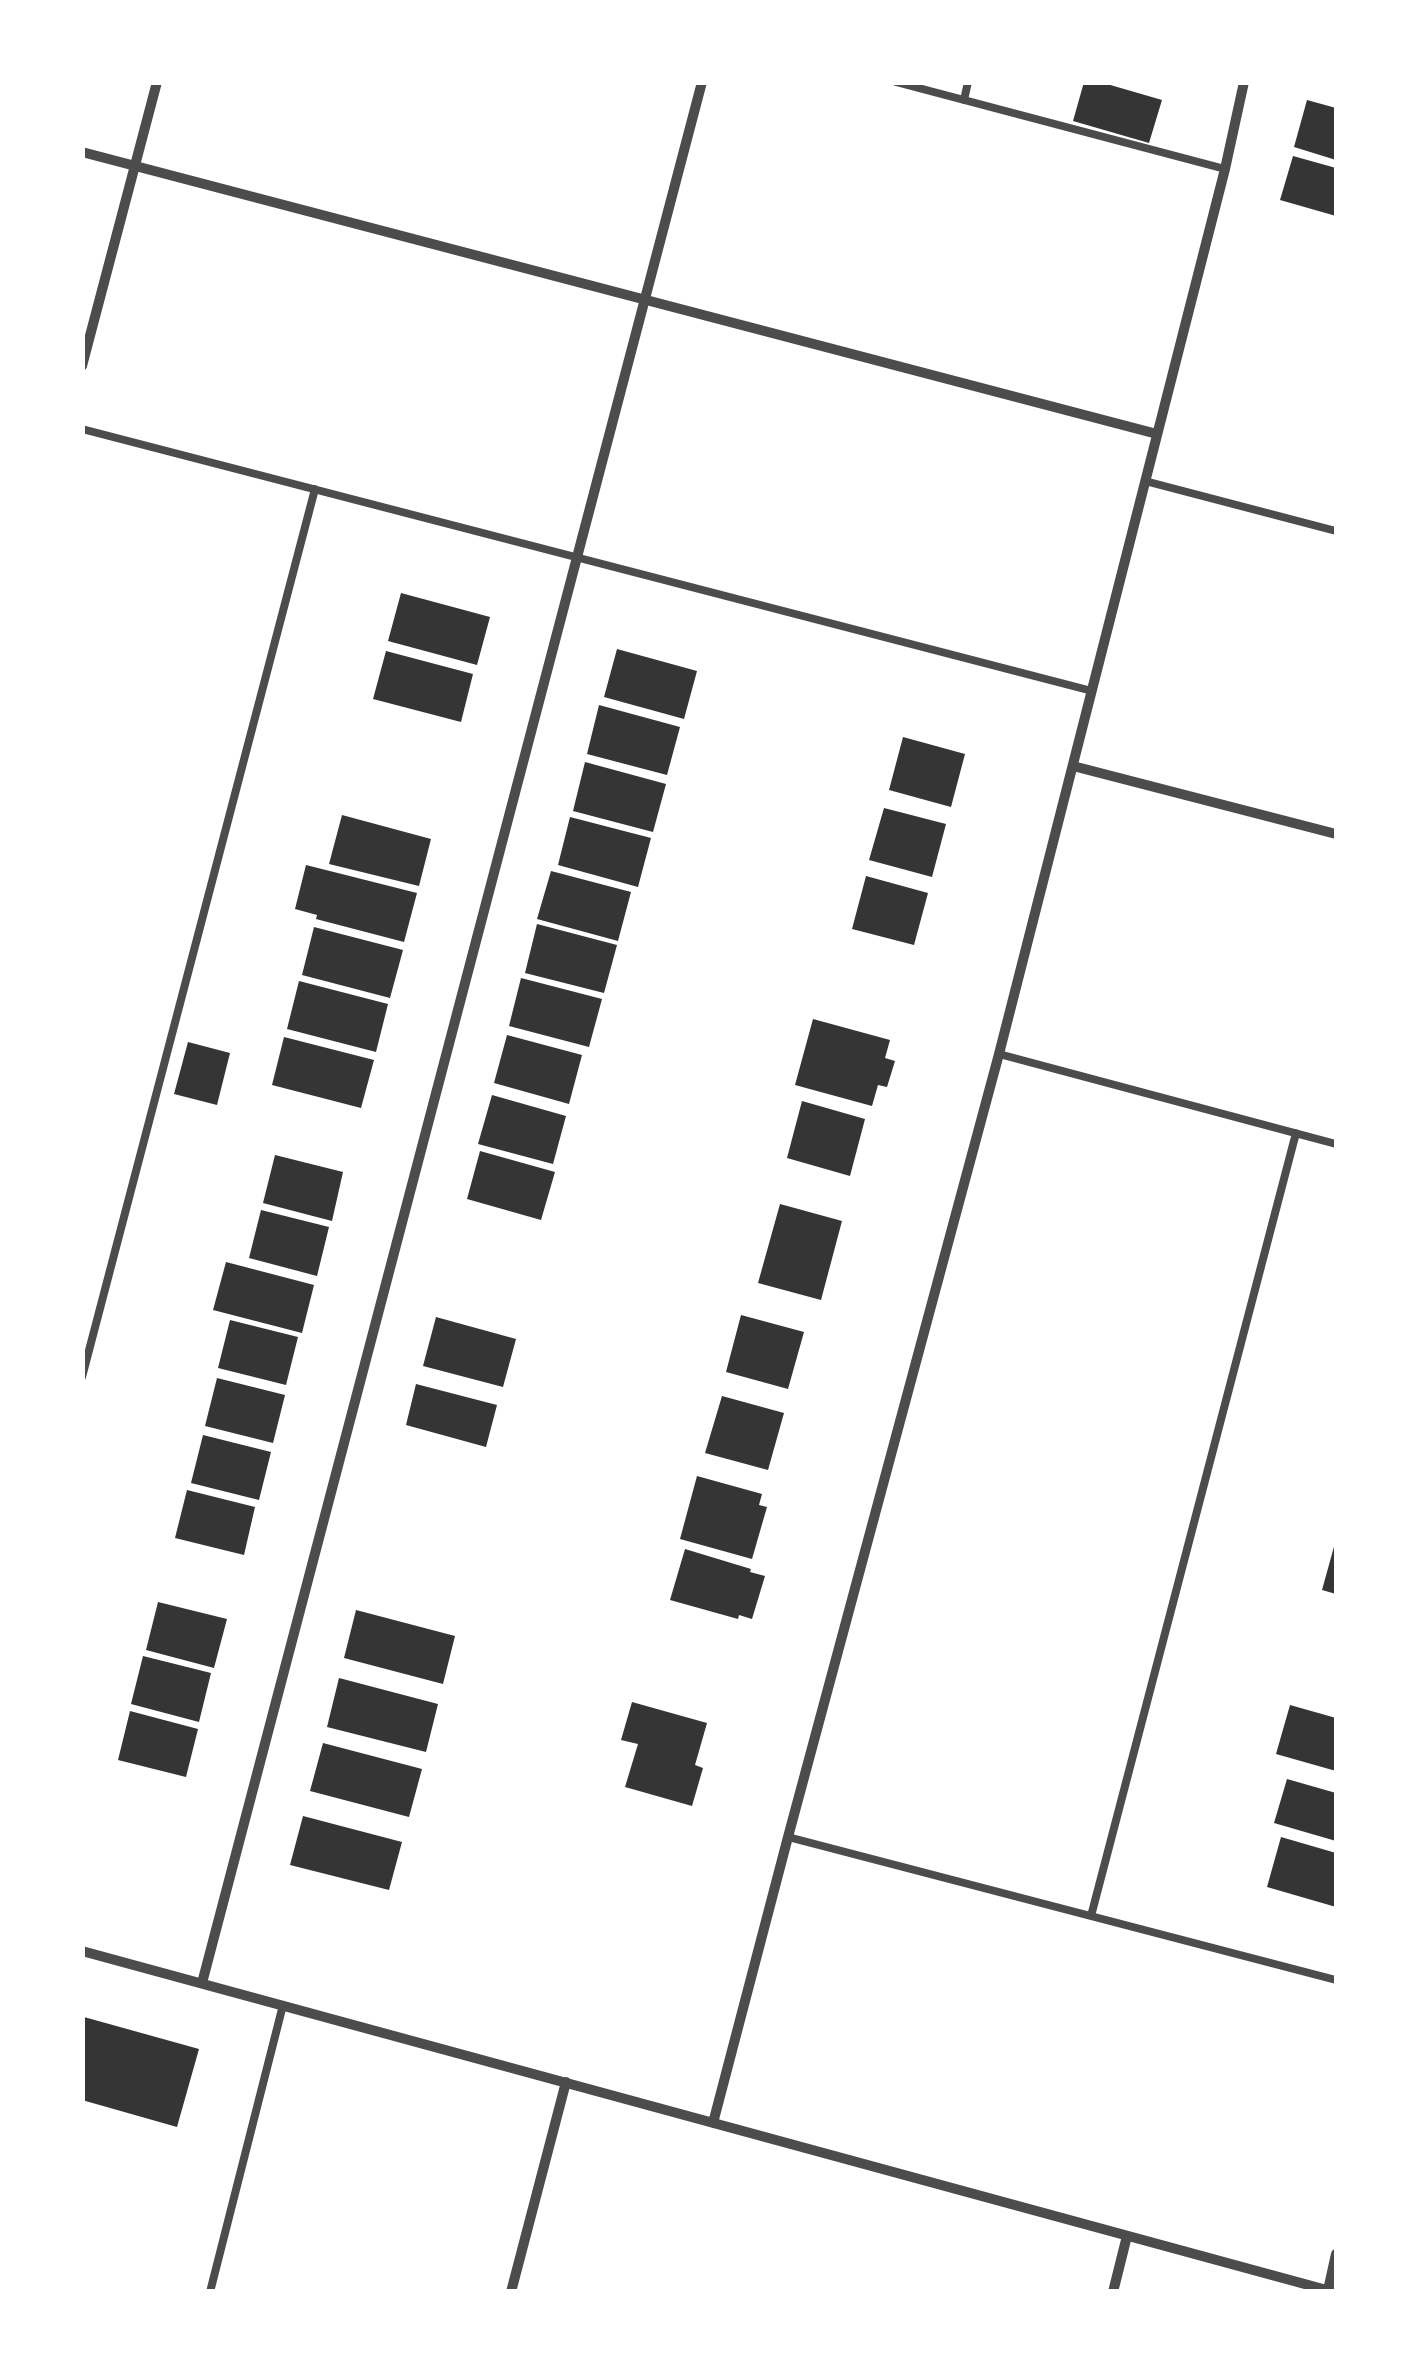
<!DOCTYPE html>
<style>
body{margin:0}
#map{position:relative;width:1419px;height:2374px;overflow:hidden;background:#fff;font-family:Spectral,serif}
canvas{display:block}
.frame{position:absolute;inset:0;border:85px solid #fff;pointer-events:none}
</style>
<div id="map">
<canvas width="1419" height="2374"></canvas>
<div class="frame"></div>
</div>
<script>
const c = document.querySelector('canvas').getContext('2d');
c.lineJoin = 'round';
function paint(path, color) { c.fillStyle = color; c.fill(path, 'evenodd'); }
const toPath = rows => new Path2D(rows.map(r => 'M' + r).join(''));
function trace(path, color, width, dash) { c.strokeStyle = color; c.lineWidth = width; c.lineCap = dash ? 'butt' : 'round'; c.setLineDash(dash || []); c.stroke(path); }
paint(toPath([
 [1084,82,1100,82,1162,100,1149,143,1073,121],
 [1307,100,1336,108,1336,160,1294,147],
 [1293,156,1336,168,1336,216,1280,200],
 [401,593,490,617,477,665,388,641],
 [617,649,697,671,684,719,604,697],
 [386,651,473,674,461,722,373,699],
 [599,705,680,727,667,775,587,754],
 [903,737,965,754,951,807,889,790],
 [585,762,666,784,653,832,573,811],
 [884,808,946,824,932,877,869,860],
 [342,815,431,839,419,886,329,864],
 [570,817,651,838,638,887,558,865],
 [306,865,417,893,404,942,316,919,317,915,295,909],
 [551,871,631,892,618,941,537,919],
 [866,876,928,893,914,945,852,929],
 [537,924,617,945,604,993,525,973],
 [314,927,403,950,390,998,302,975],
 [521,978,602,999,589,1047,509,1026],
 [299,981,388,1004,376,1052,287,1029],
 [813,1019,890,1040,885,1058,895,1061,887,1087,878,1085,872,1106,795,1085],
 [507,1035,582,1055,569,1104,494,1083],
 [284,1037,374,1060,361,1108,272,1085],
 [188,1042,230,1053,217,1105,174,1094],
 [492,1095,566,1116,553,1164,478,1144],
 [802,1101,865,1119,850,1176,787,1158],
 [480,1151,555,1172,541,1220,467,1199],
 [275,1155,343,1172,332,1221,263,1203],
 [780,1204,842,1221,821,1300,758,1283],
 [261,1210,329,1227,317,1276,249,1258],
 [226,1262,314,1285,302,1333,213,1310],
 [741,1315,804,1332,788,1389,726,1372],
 [436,1317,516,1339,503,1387,423,1366],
 [230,1320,298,1337,286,1385,218,1368],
 [217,1378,285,1395,273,1443,205,1426],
 [416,1384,497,1405,486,1447,406,1425],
 [722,1396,784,1413,768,1470,705,1453],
 [203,1435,271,1452,259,1500,191,1483],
 [697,1476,762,1494,759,1505,767,1507,752,1559,680,1539],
 [187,1490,255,1507,244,1555,175,1538],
 [1335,1543,1336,1543,1336,1594,1322,1590],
 [685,1549,751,1569,750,1572,765,1576,752,1619,739,1615,738,1619,670,1600],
 [158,1602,227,1619,214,1668,146,1650],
 [356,1610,455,1636,443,1684,344,1658],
 [143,1656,211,1673,199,1722,131,1704],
 [339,1678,438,1704,426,1752,327,1727],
 [632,1702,707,1723,695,1765,703,1768,692,1806,625,1787,638,1744,621,1740],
 [1290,1705,1336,1718,1336,1771,1276,1754],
 [130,1711,198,1729,186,1777,118,1760],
 [323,1743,422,1769,409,1817,310,1791],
 [1287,1779,1336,1793,1336,1841,1274,1823],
 [303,1816,402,1842,389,1890,290,1865],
 [1281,1837,1336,1853,1336,1907,1267,1887],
 [84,2017,199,2049,177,2127,82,2100]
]), '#353535');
trace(toPath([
 [896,82,1225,169],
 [964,100,968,82],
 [82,429,1092,691],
 [1145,481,1336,531],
 [999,1054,1336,1144],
 [82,1377,315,489],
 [788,1837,1336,1980],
 [1091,1916,1296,1133],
 [210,2292,283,2005]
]), '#4c4c4c', 8);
trace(toPath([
 [82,152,1157,434],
 [82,366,157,82],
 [1073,766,1336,834],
 [82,1951,1334,2292],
 [202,1983,702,82],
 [713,2123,788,1837,999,1054,1225,169,1244,82],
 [1328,2290,1336,2254],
 [511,2292,566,2082],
 [1113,2292,1127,2236]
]), '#4c4c4c', 10);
</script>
